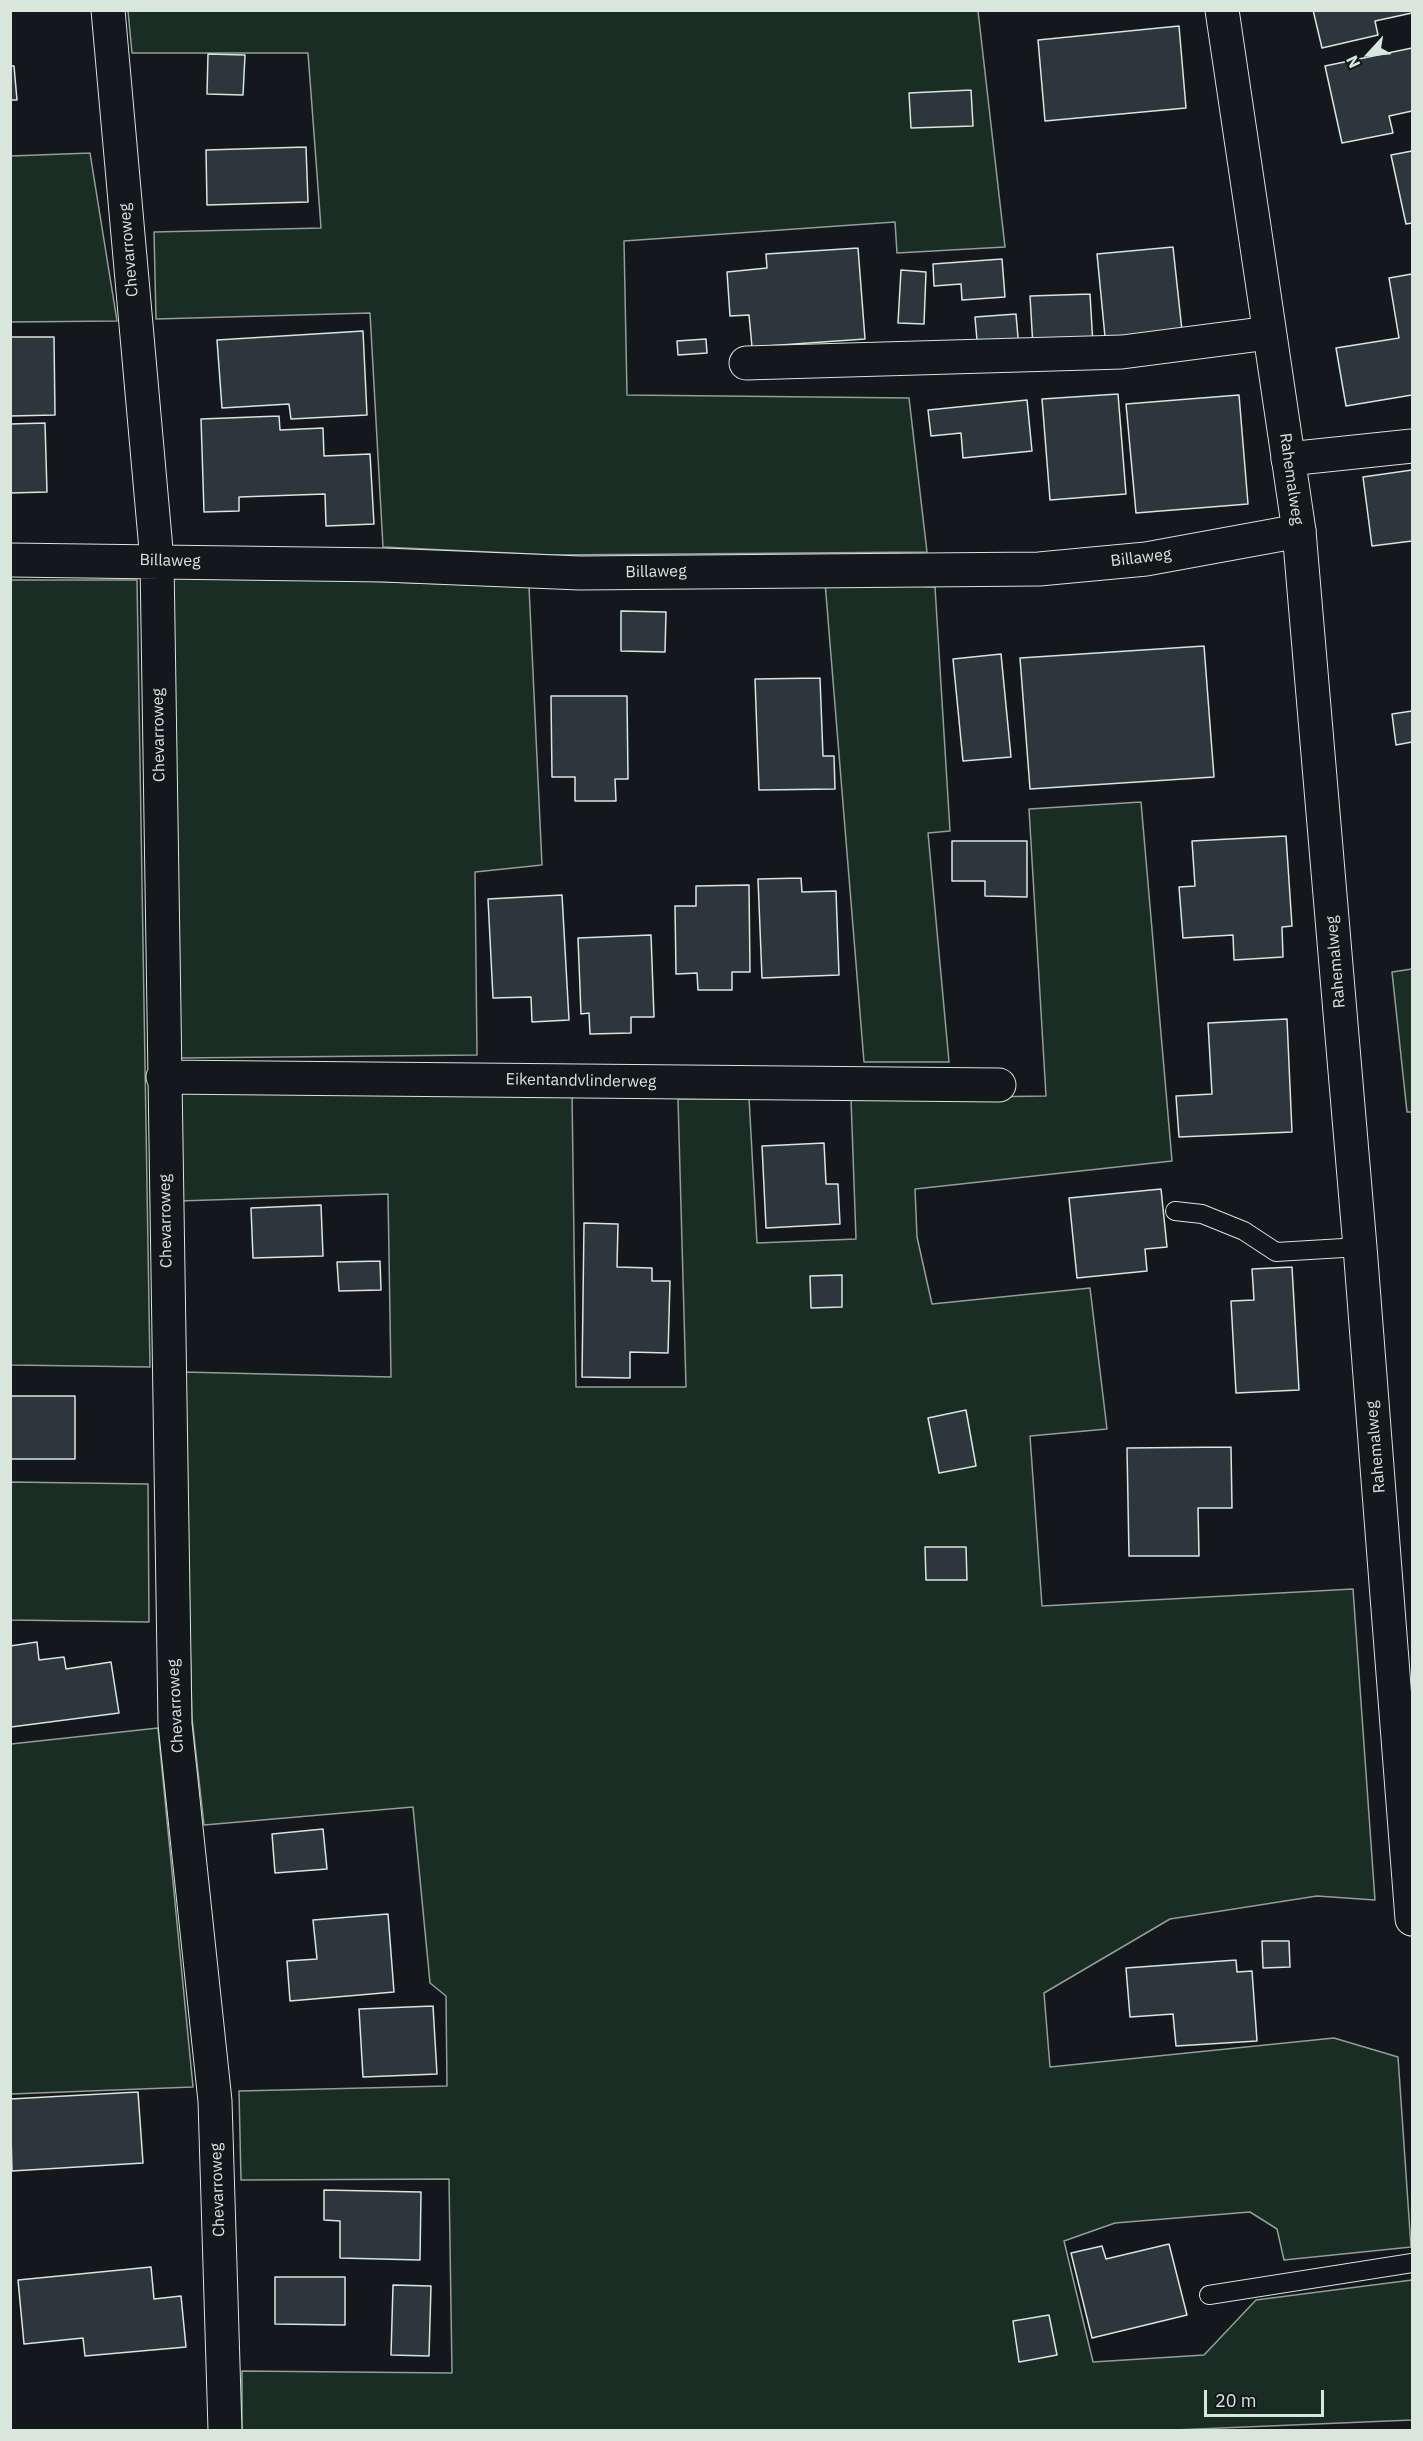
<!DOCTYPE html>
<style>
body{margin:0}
#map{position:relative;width:1423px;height:2441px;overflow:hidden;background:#14181c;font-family:"IBM Plex Sans",sans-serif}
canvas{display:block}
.frame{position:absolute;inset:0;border:12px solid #d8e6dc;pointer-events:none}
.north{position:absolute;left:1339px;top:24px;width:60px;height:60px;-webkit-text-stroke:4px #14181c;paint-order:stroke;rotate:244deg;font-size:16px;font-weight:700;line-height:24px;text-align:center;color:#d8e6dc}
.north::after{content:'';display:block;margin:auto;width:21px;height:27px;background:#d8e6dc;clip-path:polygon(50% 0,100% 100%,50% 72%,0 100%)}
.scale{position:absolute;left:1204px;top:2390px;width:120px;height:27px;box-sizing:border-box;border:3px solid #d8e6dc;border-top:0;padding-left:8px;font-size:18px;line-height:21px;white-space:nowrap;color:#d8e6dc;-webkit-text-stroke:4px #14181c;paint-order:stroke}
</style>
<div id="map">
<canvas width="1423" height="2441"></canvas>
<div class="frame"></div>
<div class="north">N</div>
<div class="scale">20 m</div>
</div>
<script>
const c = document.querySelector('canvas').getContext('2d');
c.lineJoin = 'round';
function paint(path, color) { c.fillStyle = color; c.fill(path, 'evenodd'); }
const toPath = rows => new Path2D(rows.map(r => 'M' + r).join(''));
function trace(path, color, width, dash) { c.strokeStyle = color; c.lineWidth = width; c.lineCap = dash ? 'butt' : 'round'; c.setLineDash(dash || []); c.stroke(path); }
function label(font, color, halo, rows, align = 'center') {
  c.font = font + ' "IBM Plex Sans",sans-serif'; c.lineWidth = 4.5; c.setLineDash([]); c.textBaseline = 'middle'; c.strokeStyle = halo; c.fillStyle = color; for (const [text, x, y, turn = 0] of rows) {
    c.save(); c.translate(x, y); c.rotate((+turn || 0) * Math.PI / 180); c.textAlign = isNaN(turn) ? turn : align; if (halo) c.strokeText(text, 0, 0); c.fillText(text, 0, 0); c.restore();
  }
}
const green = toPath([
 [128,11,978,11,1005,247,897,253,895,222,624,241,627,395,909,398,927,552,552,555,383,547,370,313,156,319,154,232,321,228,308,53,132,53,128,11],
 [90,153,117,321,11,322,11,156,90,153],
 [170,574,529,587,542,865,475,872,477,1055,180,1058,170,574],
 [11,580,137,580,150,1367,11,1365,11,580],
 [825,582,935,587,950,831,928,833,949,1062,864,1062,825,582],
 [1141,802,1172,1161,915,1189,917,1237,932,1304,1090,1288,1107,1429,1030,1436,1042,1606,1353,1589,1375,1900,1317,1896,1170,1919,1044,1993,1050,2067,1334,2038,1398,2057,1411,2247,1284,2260,1277,2229,1250,2212,1115,2223,1064,2241,1093,2362,1204,2355,1256,2300,1412,2280,1412,2420,1174,2430,242,2430,242,2371,452,2373,449,2179,241,2180,239,2091,447,2086,446,1996,430,1983,413,1807,204,1825,192,1718,183,1372,391,1377,388,1194,180,1201,176,1089,572,1093,576,1387,686,1387,678,1099,749,1098,757,1243,856,1239,851,1099,1046,1096,1029,809,1141,802],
 [1412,969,1412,1112,1407,1112,1392,972,1412,969],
 [11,1482,148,1484,149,1622,11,1620,11,1482],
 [158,1728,193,2087,11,2094,11,1744,158,1728]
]);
paint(green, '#1a2d24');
trace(green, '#939e99', 1.5);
const building = toPath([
 [1313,10,1412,10,1412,13,1375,21,1378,35,1322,48,1313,10],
 [1179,26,1186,108,1045,121,1038,40,1179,26],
 [1412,48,1412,111,1389,116,1393,133,1342,143,1325,66,1412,48],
 [208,54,245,55,243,95,207,94,208,54],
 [10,66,14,66,17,100,10,100,10,66],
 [971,90,973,126,911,128,909,93,971,90],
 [306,147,308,202,207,205,206,150,306,147],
 [1412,151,1412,223,1406,224,1391,155,1412,151],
 [1173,247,1183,340,1106,347,1097,254,1173,247],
 [858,248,865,339,752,347,749,315,730,316,727,272,767,268,766,254,858,248],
 [1002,259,1005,297,962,300,961,284,934,286,933,264,1002,259],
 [901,270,926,272,924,324,898,323,901,270],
 [1412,274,1412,395,1346,406,1336,348,1399,338,1389,278,1412,274],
 [1090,294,1093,345,1033,347,1030,296,1090,294],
 [1016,314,1019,349,978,352,975,317,1016,314],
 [363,331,367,415,291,419,289,404,222,408,217,340,363,331],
 [10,337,54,337,55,415,10,416,10,337],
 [706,339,707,353,678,355,677,341,706,339],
 [1118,394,1126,494,1050,500,1042,399,1118,394],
 [1239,395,1248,504,1136,513,1126,404,1239,395],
 [1027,400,1032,451,963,458,961,433,931,436,928,410,1027,400],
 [279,416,280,430,323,428,324,456,370,454,374,524,326,526,325,494,239,497,239,511,204,512,201,419,279,416],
 [45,423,47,492,10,493,10,424,45,423],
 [1412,470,1412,541,1372,546,1363,477,1412,470],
 [621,611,666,612,665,652,621,651,621,611],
 [1204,646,1214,777,1030,789,1020,658,1204,646],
 [1001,654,1011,757,963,761,953,659,1001,654],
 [820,678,823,756,834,756,835,789,759,790,755,679,820,678],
 [551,696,627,696,628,779,615,779,616,801,575,801,575,777,552,777,551,696],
 [1412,711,1412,742,1396,745,1392,714,1412,711],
 [1286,836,1292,926,1282,927,1283,957,1234,960,1233,935,1183,938,1179,887,1195,886,1192,841,1286,836],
 [952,841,1027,841,1027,897,985,896,985,881,952,881,952,841],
 [801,878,802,892,836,891,839,975,762,978,758,879,801,878],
 [749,885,750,972,732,972,732,990,698,990,697,973,676,974,675,906,696,906,696,886,749,885],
 [562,895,569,1020,532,1022,531,997,493,998,488,899,562,895],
 [651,935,654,1017,631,1017,631,1033,590,1034,589,1013,581,1014,578,938,651,935],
 [1287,1019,1292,1132,1179,1137,1176,1096,1212,1094,1208,1023,1287,1019],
 [824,1143,826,1184,838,1184,840,1224,766,1228,762,1146,824,1143],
 [1161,1189,1167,1247,1145,1249,1147,1271,1077,1278,1069,1198,1161,1189],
 [321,1205,323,1256,253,1258,251,1208,321,1205],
 [584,1223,618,1224,617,1267,652,1268,652,1281,670,1281,668,1353,630,1352,630,1378,582,1377,584,1223],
 [380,1261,381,1290,339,1291,337,1262,380,1261],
 [1292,1267,1299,1390,1236,1393,1231,1301,1254,1300,1252,1269,1292,1267],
 [842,1275,842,1307,811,1308,810,1276,842,1275],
 [10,1396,75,1396,75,1459,10,1459,10,1396],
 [966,1410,976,1466,939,1473,928,1418,966,1410],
 [1231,1447,1232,1508,1198,1508,1199,1556,1129,1556,1127,1448,1231,1447],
 [925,1547,966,1547,967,1580,926,1580,925,1547],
 [37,1642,39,1660,64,1657,66,1669,111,1662,119,1713,11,1727,10,1646,37,1642],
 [323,1829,327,1869,275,1873,272,1834,323,1829],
 [388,1914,394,1992,290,2001,287,1961,317,1959,313,1920,388,1914],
 [1262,1941,1289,1941,1290,1967,1263,1968,1262,1941],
 [1236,1960,1237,1972,1252,1971,1257,2041,1176,2046,1173,2014,1130,2017,1126,1968,1236,1960],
 [433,2006,437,2074,363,2077,359,2009,433,2006],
 [138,2092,143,2163,12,2171,10,2099,138,2092],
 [324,2190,421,2192,420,2260,340,2258,340,2221,324,2220,324,2190],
 [1169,2244,1187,2315,1092,2338,1071,2253,1102,2246,1106,2259,1169,2244],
 [151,2267,154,2299,181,2296,186,2347,85,2356,83,2338,24,2344,18,2280,151,2267],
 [275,2277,345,2277,345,2325,275,2324,275,2277],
 [393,2285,431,2286,429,2356,391,2355,393,2285],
 [1049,2315,1057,2355,1019,2362,1013,2321,1049,2315]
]);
paint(building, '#2c363c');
trace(building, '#d8e6dc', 1.5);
const lane = toPath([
 [1175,1211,1202,1214,1244,1231,1276,1252,1360,1247],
 [1209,2295,1412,2263]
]);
const street = toPath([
 [108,10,157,561,175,1724,215,2101,225,2430],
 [746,363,1122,352,1269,333],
 [1288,459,1412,446],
 [10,560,384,565,580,573,1039,569,1146,559,1299,531],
 [163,1077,999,1085]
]);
const secondary = toPath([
 [1222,10,1299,531,1360,1247,1412,1919]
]);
trace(lane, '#d8e6dc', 20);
trace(street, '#d8e6dc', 35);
trace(secondary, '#d8e6dc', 35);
trace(lane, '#14181c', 18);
trace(street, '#14181c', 33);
trace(secondary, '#14181c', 33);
label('16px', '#d8e6dc', '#14181c', [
 ["Chevarroweg",129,250,-95],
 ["Rahemalweg",1291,479,82],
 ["Billaweg",1141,558,-7],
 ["Billaweg",170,561,1],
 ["Billaweg",656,572,-1],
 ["Chevarroweg",159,735,-91],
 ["Rahemalweg",1336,962,-95],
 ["Eikentandvlinderweg",581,1081,1],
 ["Chevarroweg",166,1221,-91],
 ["Rahemalweg",1376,1447,-95],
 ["Chevarroweg",176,1706,-93],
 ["Chevarroweg",218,2190,-92]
]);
</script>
